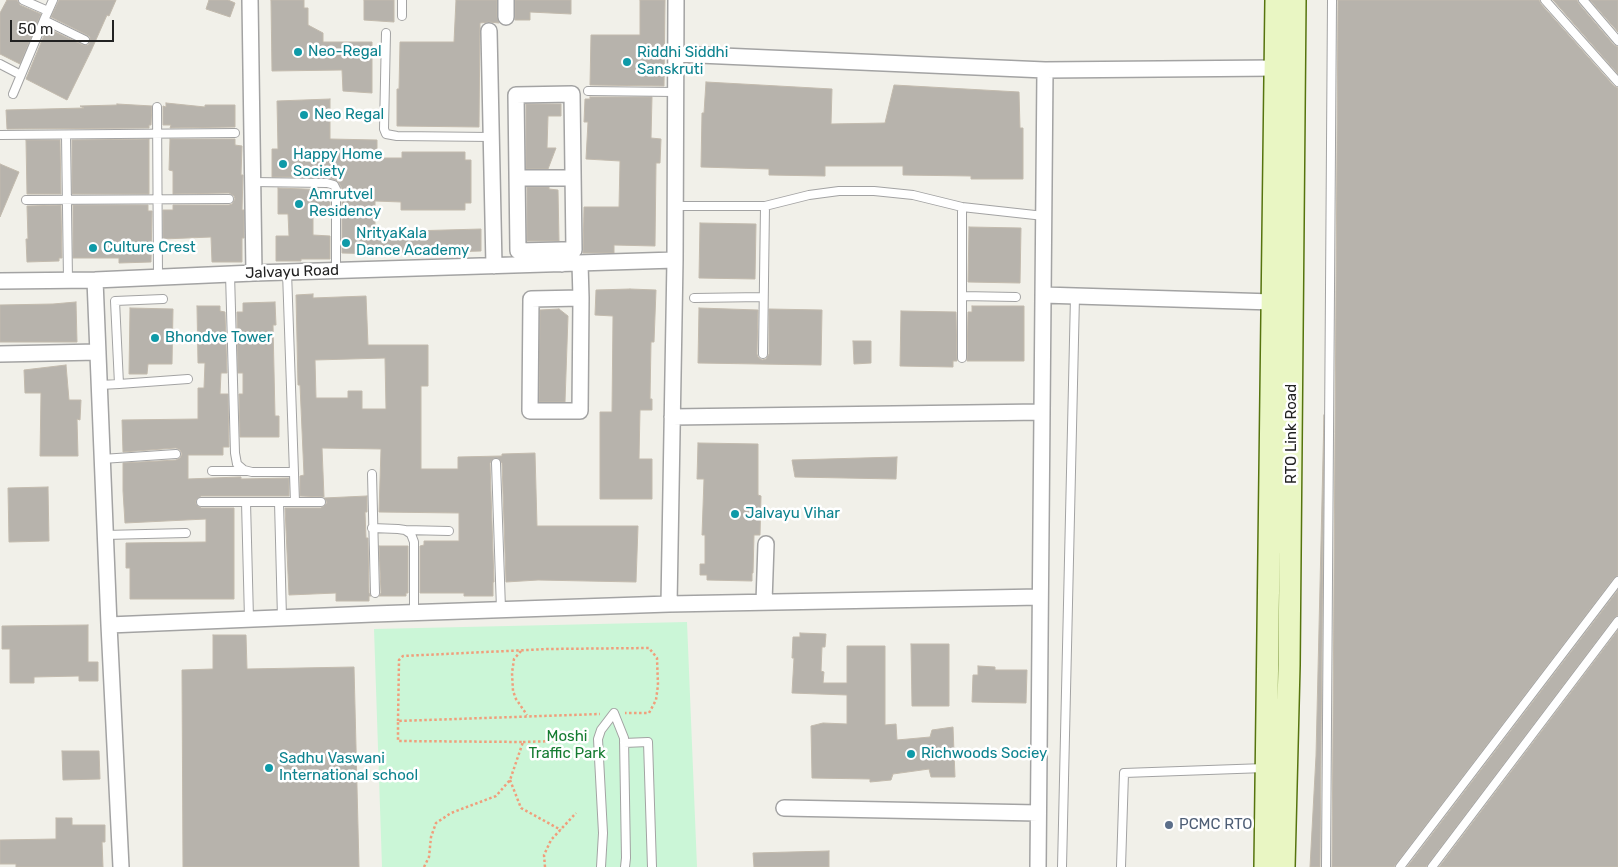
<!DOCTYPE html>
<style>
body{margin:0}
#map{position:relative;width:1618px;height:867px;overflow:hidden;background:#f1f0e9;font-family:Rubik,sans-serif}
canvas{display:block}
.scale{position:absolute;left:10px;top:20px;width:104px;height:22px;box-sizing:border-box;border:2px solid #222;border-top:0;padding-left:6px;font-size:15px;line-height:18px;white-space:nowrap;color:#222;-webkit-text-stroke:4px #fff;paint-order:stroke}
</style>
<div id="map">
<canvas width="1618" height="867"></canvas>
<div class="scale">50 m</div>
</div>
<script>
const c = document.querySelector('canvas').getContext('2d');
c.lineJoin = 'round';
function paint(path, color) { c.fillStyle = color; c.fill(path, 'evenodd'); }
const toPath = rows => new Path2D(rows.map(r => 'M' + r).join(''));
function trace(path, color, width, dash) { c.strokeStyle = color; c.lineWidth = width; c.lineCap = dash ? 'butt' : 'round'; c.setLineDash(dash || []); c.stroke(path); }
function label(font, color, halo, rows, align = 'center') {
  c.font = font + ' Rubik,sans-serif'; c.lineWidth = 5; c.setLineDash([]); c.textBaseline = 'middle'; c.strokeStyle = halo; c.fillStyle = color; for (const [text, x, y, turn = 0] of rows) {
    c.save(); c.translate(x, y); c.rotate((+turn || 0) * Math.PI / 180); c.textAlign = isNaN(turn) ? turn : align; if (halo) c.strokeText(text, 0, 0); c.fillText(text, 0, 0); c.restore();
  }
}
paint(toPath([
 [687,622,697,867,382,867,374,629]
]), '#cbf6d7');
const building = toPath([
 [7,0,17,0,20,5,41,14,20,64,0,54,0,13,7,0],
 [59,0,116,0,109,16,107,15,91,51,67,100,26,79,47,28,83,45,88,45,90,42,90,37,87,35,51,17,59,0],
 [209,0,228,0,235,3,230,17,206,9,209,0],
 [271,0,304,0,304,8,308,8,308,25,323,33,323,42,372,42,372,93,343,91,342,70,272,71,271,0],
 [364,0,394,0,394,22,364,20,364,0],
 [456,0,497,0,497,17,499,23,489,22,480,23,479,127,397,126,397,89,399,89,400,42,454,42,456,0],
 [515,0,571,0,571,14,530,12,530,20,515,20,515,0],
 [640,0,665,0,664,86,590,85,591,35,640,35,640,0],
 [1338,0,1539,0,1541,4,1614,86,1618,88,1618,575,1614,578,1396,864,1394,867,1332,867,1338,0],
 [1553,0,1577,0,1579,4,1614,45,1618,47,1618,74,1553,0],
 [1590,0,1618,0,1618,32,1590,0],
 [706,82,832,89,831,124,885,123,894,85,1019,92,1020,128,1023,128,1023,179,971,179,971,176,903,175,903,166,825,166,825,176,769,175,769,169,701,167,702,113,704,113,706,82],
 [590,97,652,97,651,138,661,139,660,163,656,163,655,246,614,245,614,253,583,253,584,207,619,207,620,161,586,159,588,122,584,122,585,99,590,99,590,97],
 [330,99,330,139,377,140,377,158,402,158,402,152,465,152,465,160,471,160,471,203,465,203,465,210,401,210,401,202,375,201,375,232,481,229,481,251,379,254,342,253,342,189,338,181,327,177,272,177,272,149,278,149,277,101,330,99],
 [166,103,205,107,205,105,235,105,235,127,170,128,171,125,163,125,163,106,166,107,166,103],
 [117,104,152,106,151,125,149,125,149,128,7,129,6,110,84,108,80,106,117,105,117,104],
 [526,104,561,104,561,116,548,116,547,148,556,148,548,169,526,169,526,104],
 [149,139,149,194,72,194,72,140,149,139],
 [170,139,235,139,235,145,242,146,241,175,243,175,242,210,244,210,244,238,242,238,242,262,212,262,211,237,163,239,163,210,173,210,173,205,229,205,232,204,235,199,234,196,229,193,173,194,173,171,169,170,170,139],
 [26,140,60,140,61,194,27,194,26,140],
 [0,164,19,172,0,217,0,164],
 [527,187,549,187,549,189,558,190,559,241,527,241,527,187],
 [278,188,330,190,330,210,313,210,313,235,330,236,330,259,301,259,301,261,276,261,276,236,289,236,288,214,278,214,278,188],
 [61,205,62,258,59,258,59,261,27,262,26,239,28,239,27,206,61,205],
 [73,205,148,205,148,211,152,211,151,262,119,263,119,258,73,258,73,205],
 [700,223,756,224,755,279,699,278,700,223],
 [969,227,1021,228,1020,283,968,282,969,227],
 [630,289,656,290,654,342,651,342,650,399,652,399,652,410,640,410,639,459,652,459,652,499,600,499,600,412,612,412,613,316,595,315,596,290,630,289],
 [313,294,313,298,366,296,368,345,428,345,428,386,421,386,421,469,458,469,458,457,502,456,502,454,535,453,537,526,638,526,636,582,538,580,506,582,502,463,498,458,493,459,490,463,494,582,493,582,493,596,464,596,464,593,420,593,420,546,424,545,424,541,459,541,459,513,379,512,381,449,322,448,324,497,300,496,300,476,304,475,300,385,298,385,296,295,313,294],
 [385,358,386,409,362,409,362,391,348,391,348,398,316,398,315,360,385,358],
 [76,302,77,342,0,342,0,305,53,304,76,302],
 [275,302,276,325,273,325,275,416,279,416,279,437,240,437,239,394,243,394,243,373,238,373,237,312,243,312,243,303,275,302],
 [197,306,220,306,220,311,225,312,227,373,221,373,220,394,228,394,229,447,223,447,223,455,188,455,188,479,239,477,241,477,241,479,289,478,289,496,201,496,196,500,196,504,201,508,234,508,234,599,130,599,130,568,126,568,126,543,206,542,206,519,125,523,123,491,123,463,176,460,180,458,182,454,180,450,176,448,123,452,122,420,198,419,198,388,204,388,205,363,198,363,197,306],
 [972,306,1024,306,1024,361,967,361,968,312,972,312,972,306],
 [130,308,173,309,172,364,148,364,147,374,129,374,130,308],
 [699,308,758,310,757,354,758,357,762,360,766,359,769,354,769,309,822,310,821,365,698,363,699,308],
 [559,309,568,316,565,402,539,402,540,310,559,309],
 [901,311,956,312,957,361,953,361,953,367,900,366,901,311],
 [853,341,871,341,871,363,854,364,853,341],
 [66,365,69,400,81,400,80,420,77,419,78,456,40,456,41,393,25,393,24,370,66,365],
 [1324,415,1320,867,1310,867,1316,756,1324,415],
 [698,443,758,444,758,495,761,496,760,535,754,535,753,573,752,573,752,581,707,580,707,575,700,575,700,564,705,564,705,535,702,535,704,479,697,479,698,443],
 [897,457,896,479,795,477,792,460,897,457],
 [48,487,49,541,9,542,8,488,48,487],
 [367,496,367,512,365,512,366,538,368,538,369,593,371,596,369,596,369,601,336,601,336,593,289,595,285,508,321,508,326,504,327,502,324,498,367,496],
 [379,546,408,546,408,593,406,593,406,596,379,596,381,593,379,546],
 [1618,590,1618,615,1614,618,1428,864,1426,867,1407,867,1618,590],
 [88,625,88,662,98,662,98,681,79,681,79,676,34,677,34,683,10,683,10,649,2,649,2,626,88,625],
 [1618,630,1618,867,1439,867,1618,630],
 [800,633,826,634,825,647,822,647,821,671,824,672,823,683,847,683,847,646,885,646,885,725,896,724,897,740,930,737,932,730,953,727,955,777,931,777,929,769,893,774,891,780,870,782,870,779,812,778,811,726,823,723,847,724,847,695,792,693,794,658,792,658,793,637,800,637,800,633],
 [213,635,246,635,247,669,354,667,359,867,183,867,182,670,213,669,213,635],
 [911,644,949,644,949,706,912,706,911,644],
 [978,666,995,667,995,670,1027,670,1026,703,972,702,973,675,978,675,978,666],
 [62,751,99,751,100,779,63,780,62,751],
 [56,818,72,818,72,825,105,825,105,842,102,842,103,867,16,867,16,864,0,864,0,840,56,839,56,818],
 [829,851,829,867,754,867,753,853,829,851]
]);
paint(building, '#b7b3ac');
trace(building, '#c2baad', 1);
const service = toPath([
 [23,0,48,11],
 [1545,0,1618,82],
 [1583,0,1618,41],
 [402,16,402,0],
 [44,20,85,40],
 [386,33,384,129,386,134,397,136,491,137],
 [0,64,21,75],
 [588,91,675,92],
 [13,94,44,20,53,0],
 [157,107,158,277],
 [0,135,235,133],
 [66,135,68,280],
 [252,182,327,183,334,185,336,189,336,271],
 [26,200,229,199],
 [675,206,765,206,809,195,839,191,874,191,913,195,962,207,1044,216],
 [287,272,295,502],
 [230,274,235,453,237,464,244,470,252,472,294,472],
 [962,296,1016,297],
 [694,298,763,297],
 [763,354,765,206],
 [962,358,962,207],
 [119,384,188,379],
 [100,385,119,384,115,301,163,299],
 [102,459,176,454],
 [496,463,501,609],
 [212,471,246,471],
 [372,474,375,593],
 [201,502,321,502],
 [246,502,249,619],
 [279,502,282,618],
 [372,528,398,529,405,530,411,534,414,542,414,612],
 [405,530,449,531],
 [105,535,186,533],
 [624,743,648,742,652,867],
 [601,867,603,833,598,739,601,730,614,713,624,738,626,858,625,867],
 [1062,867,1075,296],
 [1121,867,1124,773,1265,768],
 [1326,867,1332,0],
 [1400,867,1618,581],
 [1432,867,1618,621]
]);
const minor = toPath([
 [250,0,254,273],
 [506,17,506,0],
 [489,31,494,266],
 [676,54,1045,70,1276,68],
 [517,178,573,178],
 [562,250,574,250,572,94,516,95,518,251,562,250,562,264],
 [580,263,581,298,531,299,530,411,580,411,581,298],
 [95,280,109,625,121,867],
 [0,281,95,280,254,273,675,260],
 [1043,295,1273,302],
 [0,354,98,352],
 [672,417,1042,412],
 [764,602,766,544],
 [669,604,675,260,676,0],
 [109,625,373,614,669,604,1040,597],
 [784,808,1038,813],
 [1038,867,1045,70]
]);
const secondary = toPath([
 [1265,867,1276,0],
 [1284,867,1289,665,1295,0]
]);
trace(service, '#a3a3a3', 10);
trace(minor, '#a3a3a3', 18);
trace(secondary, '#56740e', 24);
trace(toPath([
 [521,651,514,659,512,673,513,691,516,699,527,715],
 [398,721,399,660,403,656,548,649,649,648,657,658,658,685,656,700,649,713,625,713],
 [523,742,589,740],
 [510,780,521,808,561,830],
 [424,867,429,857,431,837,436,823,451,813,496,796,510,780,523,742,398,741,398,721,600,714],
 [545,867,544,855,551,840,576,813]
]), '#f09e7b', 2.5, [2.5, 2.5]);
trace(service, '#fff', 8);
trace(minor, '#fff', 15);
trace(secondary, '#e9f6c3', 21);
for (const [x, y, r, color] of [
 [298,52,5,"#0f9aa8"],
 [627,62,5,"#0f9aa8"],
 [304,115,5,"#0f9aa8"],
 [283,164,5,"#0f9aa8"],
 [299,204,5,"#0f9aa8"],
 [346,243,5,"#0f9aa8"],
 [93,248,5,"#0f9aa8"],
 [155,338,5,"#0f9aa8"],
 [735,514,5,"#0f9aa8"],
 [911,754,5,"#0f9aa8"],
 [269,768,5,"#0f9aa8"],
 [1169,825,5,"#5c6f8a"]
]) { const dot = new Path2D(); dot.arc(x, y, r, 0, 2 * Math.PI); c.fillStyle = color; c.fill(dot); trace(dot, '#fff', 2); }
label('15px', '#0d838f', '#fff', [
 ["Neo-Regal",308,52],
 ["Riddhi Siddhi",637,53],
 ["Sanskruti",637,70],
 ["Neo Regal",314,115],
 ["Happy Home",293,155],
 ["Society",293,172],
 ["Amrutvel",309,195],
 ["Residency",309,212],
 ["NrityaKala",356,234],
 ["Dance Academy",356,251],
 ["Culture Crest",103,248],
 ["Bhondve Tower",165,338],
 ["Jalvayu Vihar",745,514],
 ["Richwoods Sociey",921,754],
 ["Sadhu Vaswani",279,759],
 ["International school",279,776]
], 'left');
label('15px', '#222', '#fff', [
 ["Jalvayu Road",292,272,-2],
 ["RTO Link Road",1292,434,-90]
]);
label('15px', '#147b30', '#fff', [
 ["Moshi",567,737],
 ["Traffic Park",567,754]
]);
label('15px', '#4e5e75', '#fff', [
 ["PCMC RTO",1179,825]
], 'left');
</script>
